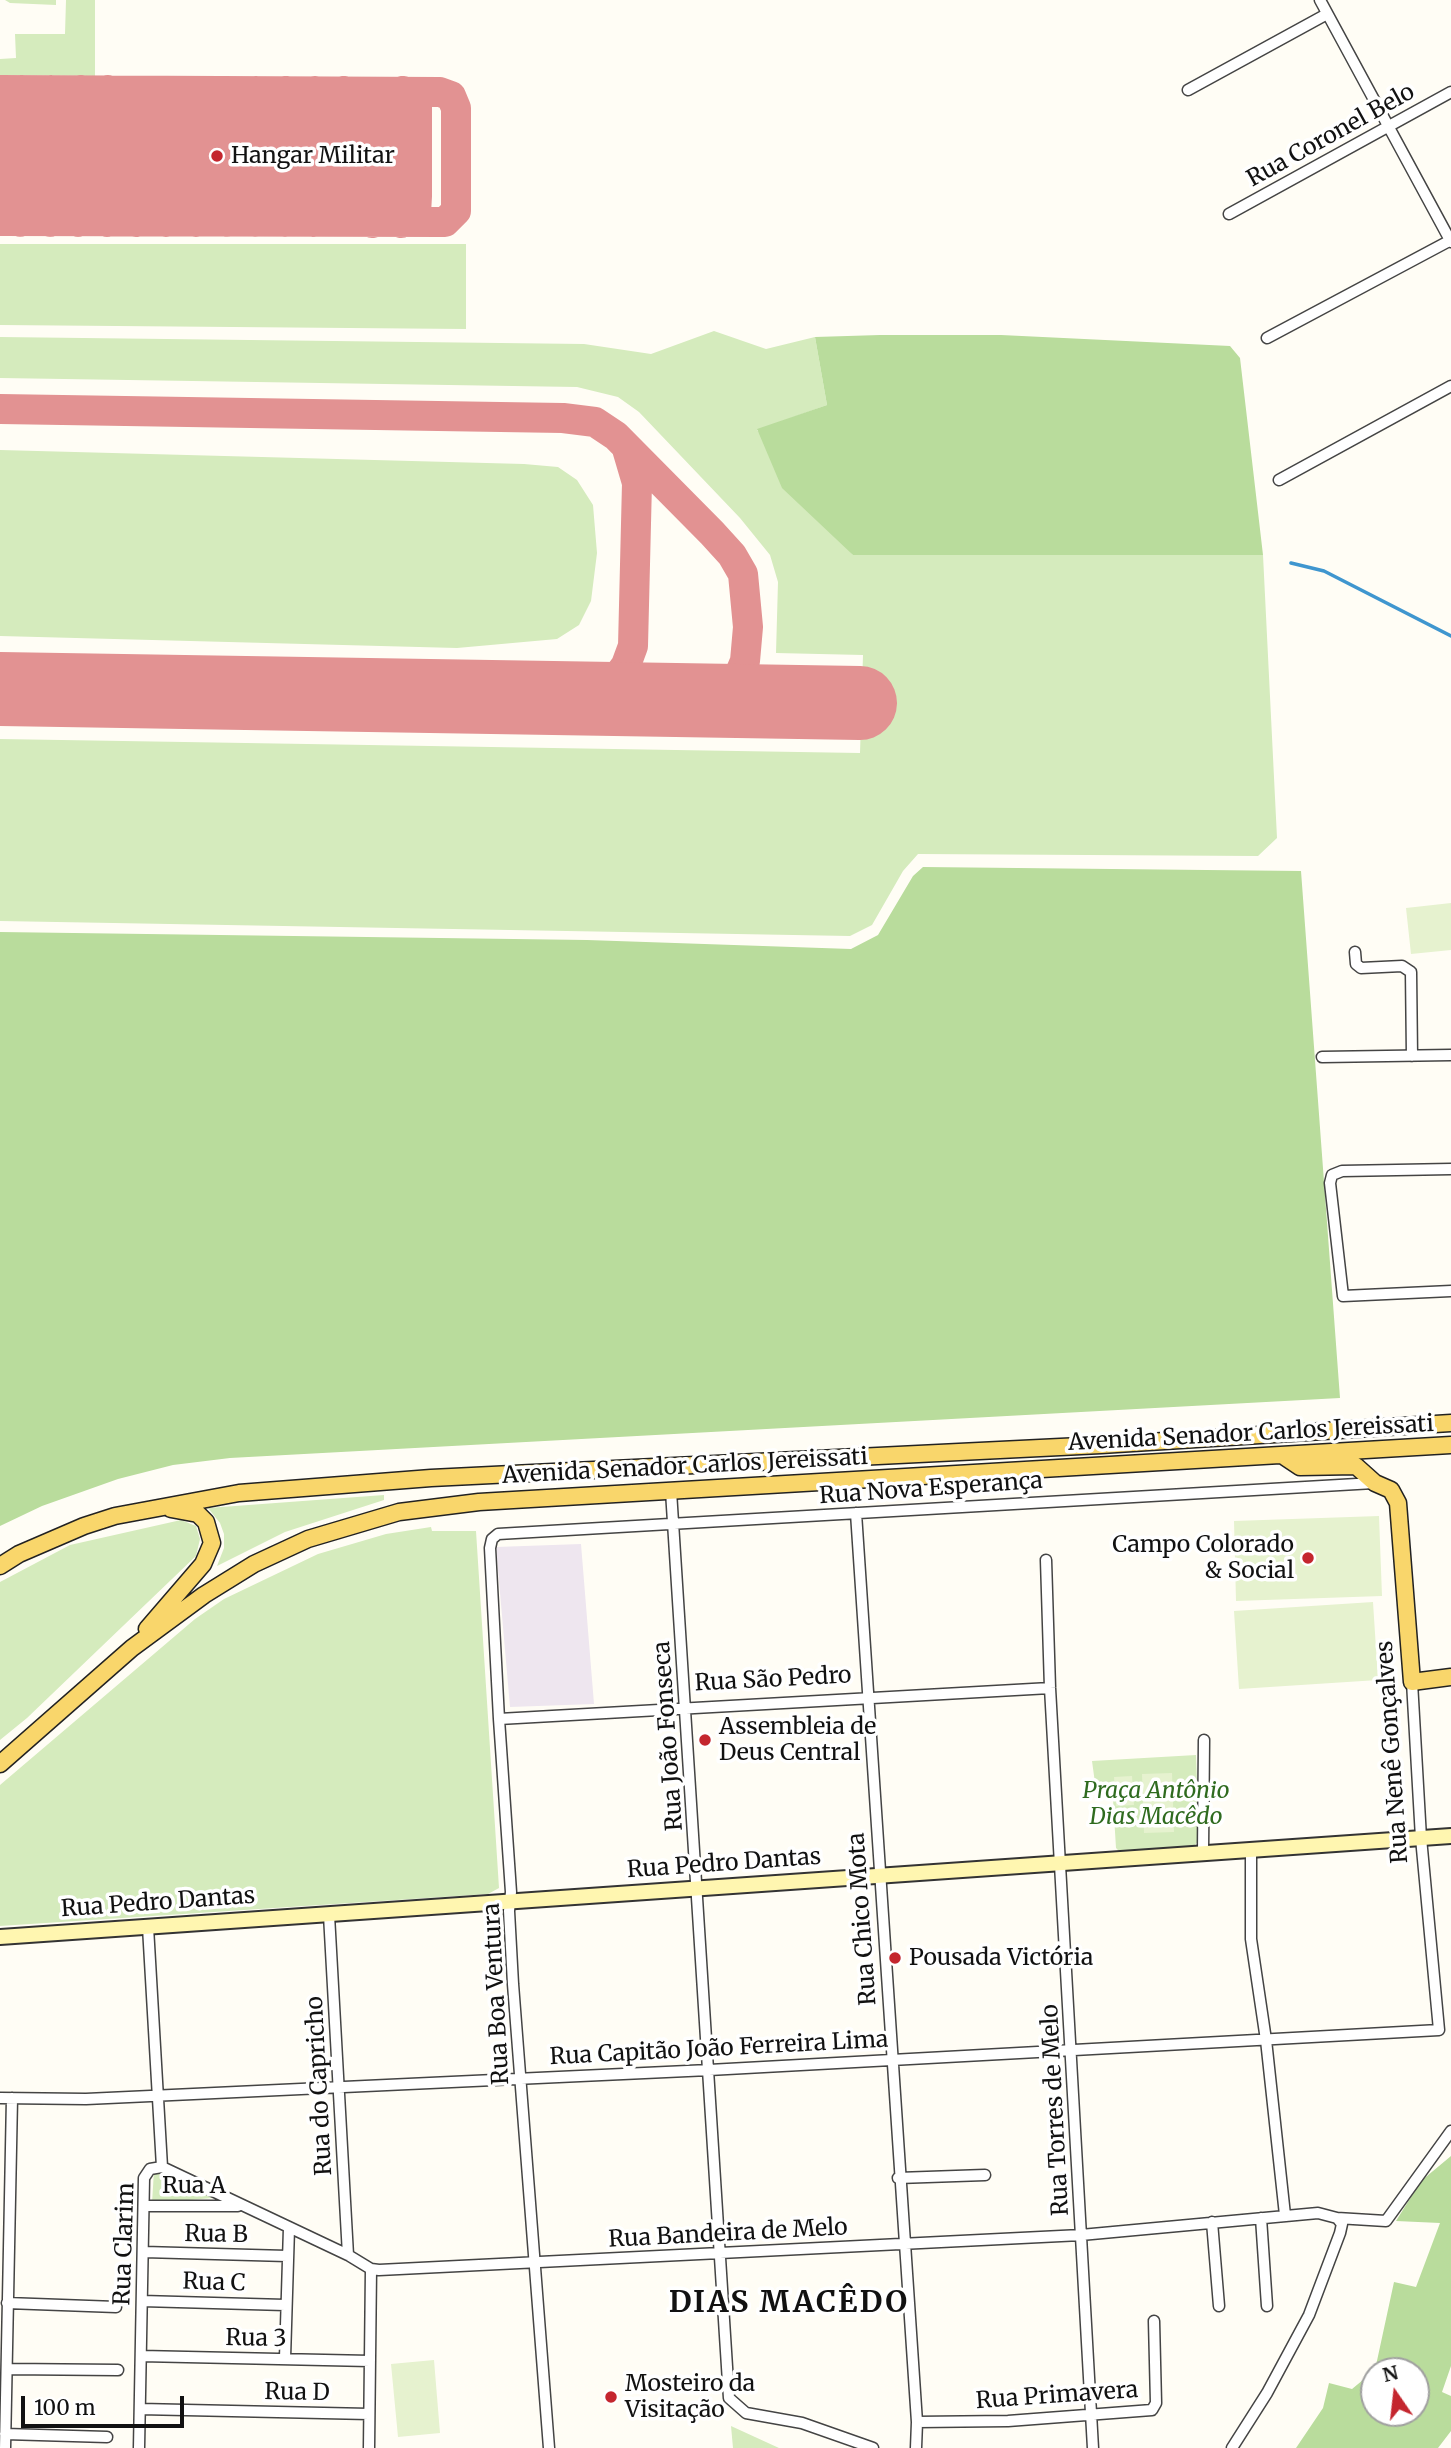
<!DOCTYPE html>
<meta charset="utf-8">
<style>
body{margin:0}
#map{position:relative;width:1451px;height:2448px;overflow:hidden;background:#fffdf5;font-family:Merriweather,serif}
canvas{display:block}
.north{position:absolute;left:1360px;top:2357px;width:70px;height:70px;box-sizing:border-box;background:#fff;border:2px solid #a0a0a0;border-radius:50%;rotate:346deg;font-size:19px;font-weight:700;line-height:28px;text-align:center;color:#111}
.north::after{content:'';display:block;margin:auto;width:24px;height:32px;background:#c4262e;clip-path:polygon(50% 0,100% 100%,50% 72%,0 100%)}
.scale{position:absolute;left:21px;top:2396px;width:163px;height:32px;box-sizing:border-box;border:4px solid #111;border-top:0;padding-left:9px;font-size:21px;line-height:24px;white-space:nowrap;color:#111;-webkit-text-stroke:5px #fff;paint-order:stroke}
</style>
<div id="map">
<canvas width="1451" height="2448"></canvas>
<div class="north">N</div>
<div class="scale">100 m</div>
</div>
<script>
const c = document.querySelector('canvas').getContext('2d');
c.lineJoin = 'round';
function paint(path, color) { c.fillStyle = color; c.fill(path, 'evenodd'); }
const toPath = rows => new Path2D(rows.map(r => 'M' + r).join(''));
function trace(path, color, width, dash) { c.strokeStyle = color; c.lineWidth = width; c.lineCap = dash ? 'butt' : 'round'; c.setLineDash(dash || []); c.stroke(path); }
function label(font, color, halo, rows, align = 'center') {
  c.font = font + ' Merriweather,serif'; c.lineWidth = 7; c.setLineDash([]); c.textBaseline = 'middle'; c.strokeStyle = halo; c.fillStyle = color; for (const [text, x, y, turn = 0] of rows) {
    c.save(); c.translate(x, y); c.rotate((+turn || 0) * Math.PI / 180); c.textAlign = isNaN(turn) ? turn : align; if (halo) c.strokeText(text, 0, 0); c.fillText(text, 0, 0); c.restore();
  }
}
paint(toPath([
 [581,1544,594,1704,510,1707,496,1547]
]), '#eee6ef');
paint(toPath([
 [5,0,56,0,56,5,10,3],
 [66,0,95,0,95,76,0,75,0,59,16,58,15,34,65,34],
 [0,244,466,244,466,329,0,325],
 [714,331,766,349,815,337,827,405,757,430,853,555,1263,555,1277,838,1258,856,918,854,903,871,872,925,850,936,0,921,0,739,860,753,863,655,776,653,778,582,770,555,740,518,639,412,618,397,577,387,0,378,0,337,584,344,651,354],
 [0,450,524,464,558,467,577,480,593,505,597,553,591,601,579,625,557,639,457,648,0,636],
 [384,1495,384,1500,285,1532,217,1566,224,1548,224,1534,220,1523,208,1508],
 [181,1520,196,1526,200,1539,196,1556,27,1718,0,1740,0,1582,70,1545],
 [431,1527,432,1531,476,1531,499,1888,488,1894,0,1926,0,1785,195,1619,224,1599,318,1554,386,1534],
 [1196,1755,1199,1840,1194,1846,1119,1851,1116,1848,1112,1783,1095,1783,1092,1761],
 [154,2171,213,2198,152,2203],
 [731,2426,779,2448,733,2448]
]), '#d5ebbd');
paint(toPath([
 [880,335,1001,335,1230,346,1240,358,1263,555,853,555,782,488,757,429,827,405,815,337],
 [923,867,1301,871,1340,1398,230,1458,173,1465,118,1479,42,1506,0,1526,0,932,587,940,851,949,878,935,913,876],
 [1451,2156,1451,2366,1442,2392,1451,2396,1451,2431,1438,2448,1296,2448,1323,2408,1329,2383,1352,2389,1375,2370,1394,2282,1416,2287,1440,2223,1396,2221,1421,2181],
 [1374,2371,1416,2371,1416,2413,1374,2413]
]), '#b9dc9c');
paint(toPath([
 [1451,903,1451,950,1411,954,1406,908],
 [1379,1516,1382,1596,1236,1601,1234,1521],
 [1373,1602,1378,1680,1239,1689,1234,1611],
 [1172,1773,1174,1832,1144,1833,1142,1774],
 [1132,1776,1134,1805,1116,1806,1114,1777],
 [434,2360,440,2433,398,2437,391,2364]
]), '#e6f2cf');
trace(toPath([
 [1291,563,1324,571,1451,636]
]), '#3f96cf', 3.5);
trace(toPath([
 [0,90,440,92,451,96,456,108,456,211,445,222,0,221],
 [0,93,7,105,6,207,0,218],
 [20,222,31,217,36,203,36,105,32,95,22,90],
 [50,222,60,217,65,207,66,104,61,95,51,90],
 [78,222,90,217,94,206,95,105,90,95,81,90],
 [107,222,119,217,124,207,124,103,116,93,108,90],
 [136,222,147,219,153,206,154,106,150,96,138,91],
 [166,222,176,219,182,208,182,104,177,95,167,91],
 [196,222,206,219,211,209,212,107,206,94,197,91],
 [227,222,238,216,241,207,241,105,237,96,227,91],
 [255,222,266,217,270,207,270,110,267,97,256,91],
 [285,222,295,218,299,203,300,105,295,96,286,91],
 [314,222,326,215,328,205,329,104,324,96,315,91],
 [343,222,354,217,358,206,358,107,354,96,344,91],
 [372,223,379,221,387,211,388,108,382,95,373,92],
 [401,223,416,213,417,196,417,107,413,98,403,91],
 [0,409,563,418,595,422,616,436,712,533,732,555,743,574,748,627,745,661,740,673,736,679,716,691,683,701],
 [566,699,593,693,615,680,626,665,633,646,637,483,627,449]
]), '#e29292', 30);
trace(toPath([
 [0,689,860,703]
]), '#e29292', 74);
const street = toPath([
 [1320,0,1451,242],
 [1188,90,1327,14],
 [1229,214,1451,92],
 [1267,338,1451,240],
 [1279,480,1451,386],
 [1355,952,1356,964,1361,968,1402,966,1411,972,1412,1056],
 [1322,1057,1451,1055],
 [1451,1169,1342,1171,1332,1175,1330,1183,1343,1296,1451,1291],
 [671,1491,729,2398,746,2413,802,2423,873,2448],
 [856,1513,917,2422,916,2448],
 [1046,1560,1050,1688,1093,2448],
 [499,1719,1050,1688],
 [1203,1851,1204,1740],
 [1251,1851,1251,1939,1266,2040,1285,2215],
 [329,1915,348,2255],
 [0,2098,86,2099,709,2070,1439,2030,1421,1838,1412,1682],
 [162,2167,348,2255,371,2269,379,2270,1081,2235,1318,2213,1337,2218,1342,2224,1340,2233,1309,2315,1267,2393,1232,2448],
 [898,2178,985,2175],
 [144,2206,238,2206],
 [1261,2218,1267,2306],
 [1337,2218,1386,2221,1451,2131],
 [1212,2222,1219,2306],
 [144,2252,287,2256],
 [142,2301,285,2305],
 [7,2303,116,2307],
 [141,2356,370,2361],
 [285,2358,289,2228],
 [7,2369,118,2370],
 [140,2409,369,2414],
 [917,2422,1008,2421,1152,2410,1156,2403,1154,2321],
 [5,2434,107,2437],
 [5,2448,12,2098],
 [139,2448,144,2178,150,2169,162,2167,148,1927],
 [369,2448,371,2269],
 [549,2448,513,1984,509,1911,511,1892,499,1719,490,1548,492,1539,498,1534,1374,1483]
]);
const secondary = toPath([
 [0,1937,1451,1836]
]);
const primary = toPath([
 [1285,1457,1300,1467,1356,1466,1375,1483,1391,1490,1398,1503,1412,1682,1451,1677],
 [0,1566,19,1554,84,1526,115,1516,239,1493,431,1478,1101,1445,1451,1423],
 [147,1629,203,1564,212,1543,206,1522,198,1514,171,1509],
 [0,1764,132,1648,204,1595,254,1564,308,1539,399,1512,479,1502,1451,1445]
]);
trace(street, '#444', 13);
trace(secondary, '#333', 18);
trace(primary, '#222', 19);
trace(street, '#fff', 10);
trace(secondary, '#fff6b0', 14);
trace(primary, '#f9d66b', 16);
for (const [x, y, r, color] of [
 [217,156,7,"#c4262e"],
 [1308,1558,7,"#c4262e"],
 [705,1740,7,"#c4262e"],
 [895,1958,7,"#c4262e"],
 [611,2397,7,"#c4262e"]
]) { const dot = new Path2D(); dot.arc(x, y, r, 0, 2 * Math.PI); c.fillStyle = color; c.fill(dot); trace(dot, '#fff', 2.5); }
label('23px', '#111', '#fff', [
 ["Rua Coronel Belo",1331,136,-29],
 ["Avenida Senador Carlos Jereissati",1251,1434,-3],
 ["Avenida Senador Carlos Jereissati",685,1467,-3],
 ["Rua Nova Esperança",931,1489,-4],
 ["Rua São Pedro",773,1680,-3],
 ["Rua João Fonseca",669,1736,-94],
 ["Rua Nenê Gonçalves",1393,1752,-94],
 ["Rua Pedro Dantas",724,1864,-4],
 ["Rua Pedro Dantas",158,1903,-4],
 ["Rua Chico Mota",863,1919,-94],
 ["Rua Boa Ventura",497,1994,-93],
 ["Rua Capitão João Ferreira Lima",719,2049,-3],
 ["Rua do Capricho",320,2086,-93],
 ["Rua Torres de Melo",1056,2110,-93],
 ["Rua A",194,2186],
 ["Rua Bandeira de Melo",728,2234,-3],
 ["Rua B",216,2235,1],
 ["Rua Clarim",125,2244,-88],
 ["Rua C",214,2283,2],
 ["Rua 3",256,2339,1],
 ["Rua D",297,2393,1],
 ["Rua Primavera",1057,2396,-4]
]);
label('23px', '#111', '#fff', [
 ["Hangar Militar",231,156],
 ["Campo Colorado",1294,1545,"right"],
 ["& Social",1294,1571,"right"],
 ["Assembleia de",719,1727],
 ["Deus Central",719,1753],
 ["Pousada Victória",909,1958],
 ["Mosteiro da",625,2384],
 ["Visitação",625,2410]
], 'left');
label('italic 23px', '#2f6b1f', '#fff', [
 ["Praça Antônio",1156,1791],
 ["Dias Macêdo",1156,1817]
]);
c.letterSpacing = '2px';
label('bold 30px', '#111', '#fff', [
 ["DIAS MACÊDO",789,2304]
]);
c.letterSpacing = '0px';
</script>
